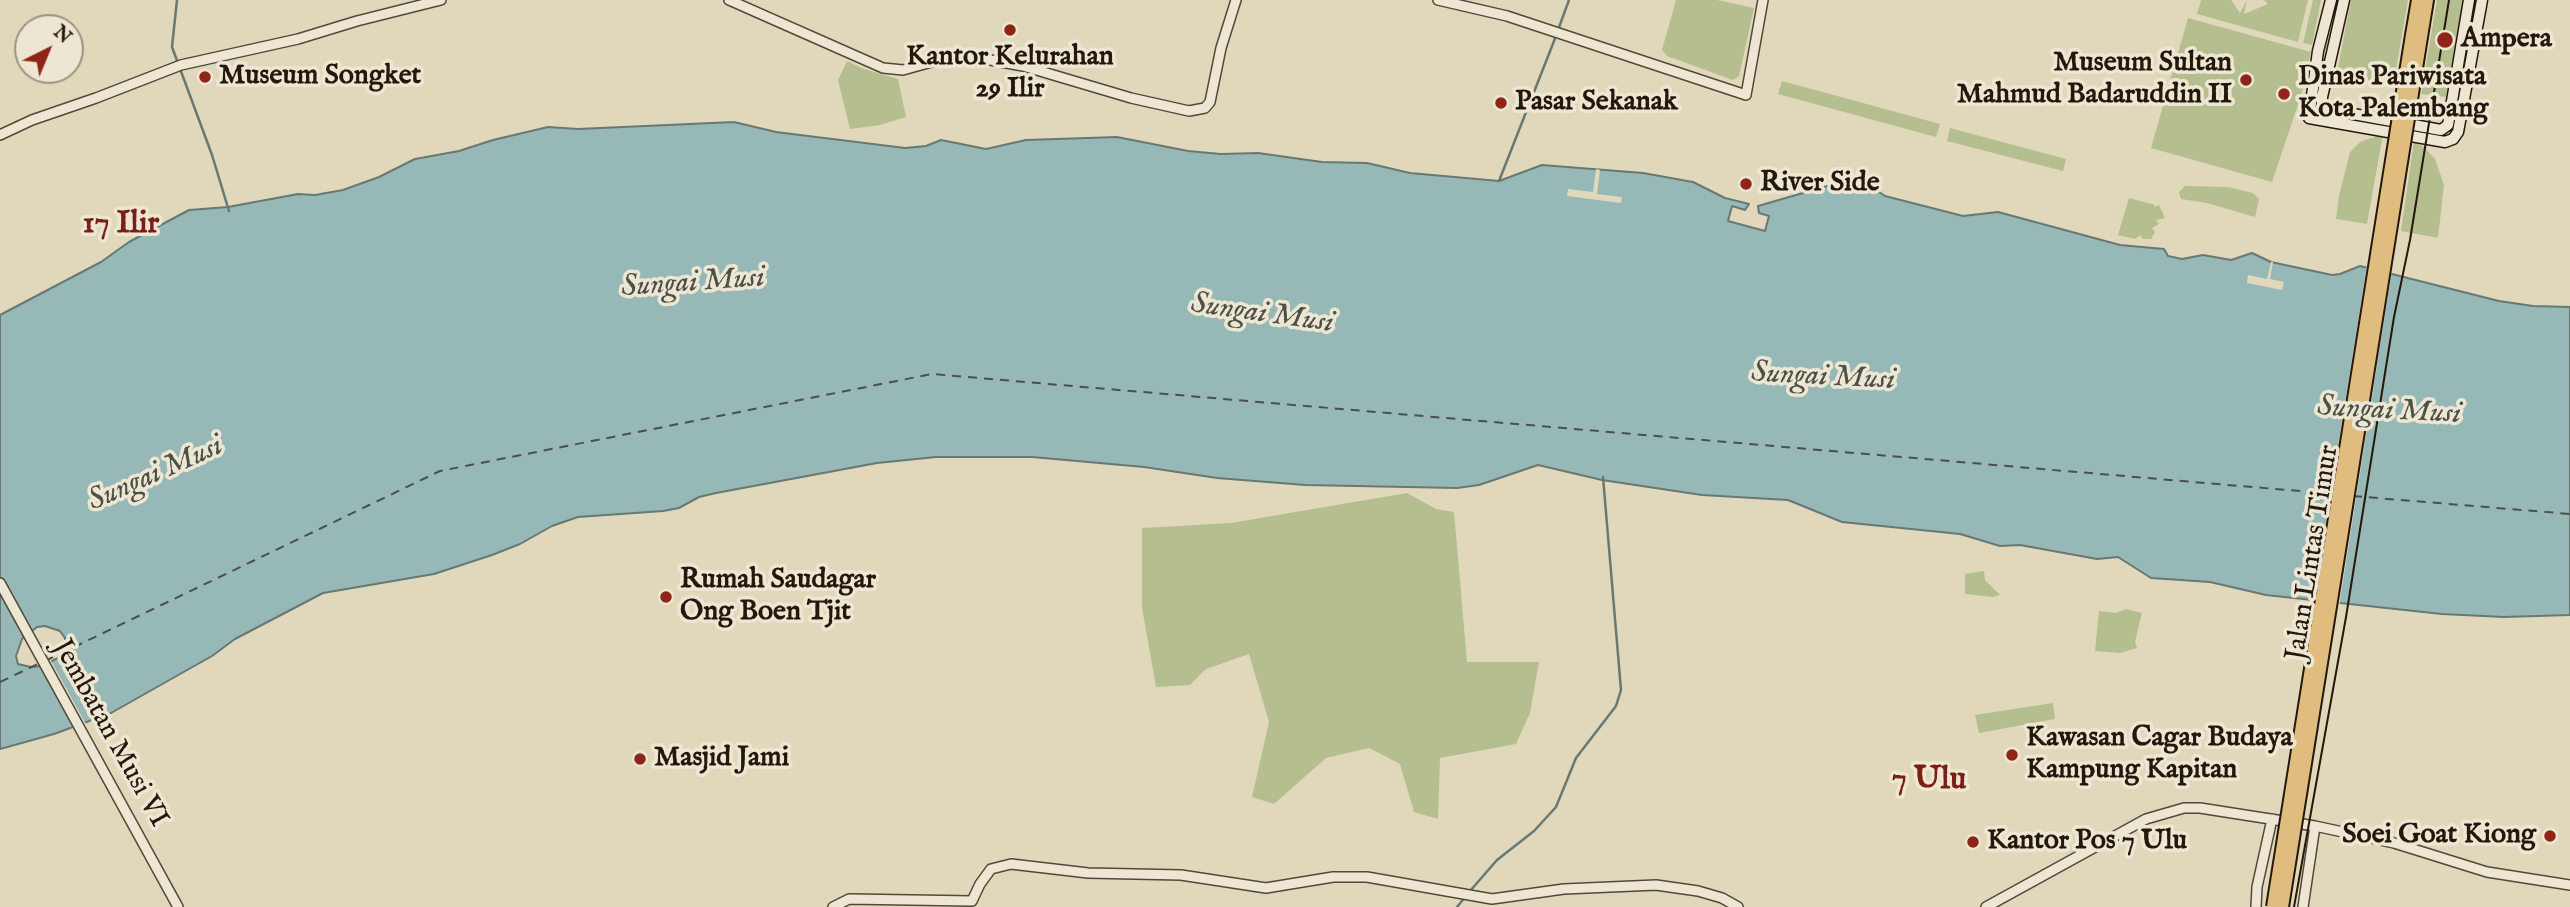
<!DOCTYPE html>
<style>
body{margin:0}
#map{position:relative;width:2570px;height:907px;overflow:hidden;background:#e1d8bb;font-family:"IM FELL English",serif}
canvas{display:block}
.north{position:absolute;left:14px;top:14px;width:70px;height:70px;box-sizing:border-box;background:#ece6d3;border:2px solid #9c9483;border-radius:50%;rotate:43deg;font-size:19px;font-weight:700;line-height:28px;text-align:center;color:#24180c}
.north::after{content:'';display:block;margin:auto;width:24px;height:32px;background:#8f2418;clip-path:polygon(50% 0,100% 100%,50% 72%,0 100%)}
</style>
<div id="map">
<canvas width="2570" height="907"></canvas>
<div class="north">N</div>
</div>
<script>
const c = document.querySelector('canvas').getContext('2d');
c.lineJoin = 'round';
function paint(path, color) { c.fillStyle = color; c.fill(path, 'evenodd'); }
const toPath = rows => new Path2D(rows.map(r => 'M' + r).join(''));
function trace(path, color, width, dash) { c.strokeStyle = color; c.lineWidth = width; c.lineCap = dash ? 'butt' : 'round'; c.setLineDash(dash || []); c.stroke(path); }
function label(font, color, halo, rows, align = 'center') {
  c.font = font + ' "IM FELL English",serif'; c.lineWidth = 7; c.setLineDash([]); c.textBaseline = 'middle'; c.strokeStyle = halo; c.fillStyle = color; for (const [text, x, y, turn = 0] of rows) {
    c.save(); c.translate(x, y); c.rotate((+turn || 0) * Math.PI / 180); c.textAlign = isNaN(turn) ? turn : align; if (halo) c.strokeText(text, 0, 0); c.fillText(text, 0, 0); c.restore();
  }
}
paint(toPath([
 [1676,0,1717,0,1754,8,1739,76,1733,80,1667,56,1662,50],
 [2201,0,2231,0,2240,13,2247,0,2244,14,2268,4,2264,0,2308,0,2298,42,2197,14],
 [2313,0,2321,0,2312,45,2303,43],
 [2351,0,2408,0,2393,87,2337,72],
 [2437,0,2463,0,2446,97,2421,94],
 [2188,18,2311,52,2301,96,2272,182,2151,148],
 [847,61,861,68,898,79,906,117,880,125,850,129,838,80],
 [1782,81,1940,124,1936,137,1778,94],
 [1950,128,2066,159,2063,171,1947,141],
 [2383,134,2367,224,2336,219,2339,196,2350,152,2360,142],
 [2414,141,2425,148,2435,159,2444,185,2438,238,2401,231],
 [2185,186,2228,187,2253,193,2259,199,2255,217,2207,203,2181,199,2179,192],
 [2129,198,2155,205,2154,207,2159,205,2165,218,2156,220,2159,224,2152,228,2155,232,2151,239,2143,239,2140,235,2135,239,2118,235],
 [1407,493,1436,509,1454,512,1467,662,1539,662,1530,713,1516,744,1440,758,1438,819,1414,812,1400,764,1369,748,1326,758,1274,804,1252,797,1269,722,1249,654,1206,669,1190,685,1156,687,1142,608,1142,528,1231,523],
 [1984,571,1985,580,2000,595,1993,597,1965,594,1965,574],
 [2126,609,2142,613,2135,642,2137,648,2120,653,2095,651,2099,611,2116,613],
 [2053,703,2055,719,1979,733,1975,715]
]), '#b4be8f');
const water = toPath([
 [734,122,776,132,905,148,926,146,941,140,986,149,1026,140,1117,137,1188,151,1221,154,1258,153,1322,162,1367,163,1410,173,1499,181,1542,165,1643,173,1693,182,1725,198,1749,204,1745,210,1732,206,1728,221,1765,231,1769,216,1759,213,1758,206,1848,180,1860,174,1868,178,1879,192,1885,196,1963,216,1998,212,2120,245,2164,249,2168,256,2182,259,2203,255,2231,260,2252,253,2271,262,2332,275,2340,274,2360,266,2499,301,2533,306,2570,307,2570,615,2504,617,2442,614,2266,595,2210,582,2151,578,2118,557,2097,559,2020,545,2000,546,1960,534,1842,522,1788,500,1702,495,1602,480,1538,465,1479,485,1457,488,1305,485,1217,478,1144,467,1032,457,936,457,877,463,716,493,699,497,679,508,663,511,578,517,552,526,520,544,492,555,434,574,323,593,235,639,212,656,111,713,54,734,0,749,0,315,101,262,129,242,189,210,228,207,298,194,315,195,343,190,379,177,415,159,459,151,493,140,548,127,578,129,734,122],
 [45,626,60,631,65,638,65,649,60,657,42,666,31,667,18,664,16,656,22,639,37,627,45,626]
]);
paint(water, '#96b8b7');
trace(water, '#687873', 2);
paint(toPath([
 [1596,169,1600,170,1597,194,1622,197,1621,203,1567,196,1568,189,1593,192],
 [2271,262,2273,262,2270,279,2284,282,2282,290,2247,283,2248,275,2267,279],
 [2367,264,2392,270,2339,607,2313,604],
 [50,659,87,726,74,730,38,663]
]), '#e1d8bb');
trace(toPath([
 [177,0,172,47,212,155,229,211],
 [1558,30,1569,0],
 [1499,181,1556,36],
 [1470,891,1497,860,1534,831,1556,807,1576,758,1616,706,1621,690,1603,477],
 [1457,907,1466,896]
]), '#687873', 2.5);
trace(toPath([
 [2353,496,2570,514],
 [45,661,440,471,932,374,2334,494],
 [0,682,40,663]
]), '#4c5048', 2, [9, 7]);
const tertiary = toPath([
 [729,0,883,68,903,70,946,58,985,59,1023,66,1131,98,1189,111,1205,108,1210,102,1221,48,1236,0],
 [1438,0,1507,16,1746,95,1763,0],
 [0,135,32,120,96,98,181,65,298,39,357,21,441,0],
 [0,583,178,907],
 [833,907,849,899,972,901,980,884,991,869,1011,864,1088,873,1181,875,1266,888,1333,877,1367,877,1492,899,1564,889,1656,885,1698,891,1722,898,1738,907],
 [1986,907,2146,819,2184,808,2200,808,2315,826,2394,843,2487,872,2570,885],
 [2256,907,2257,887,2272,819],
 [2303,907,2315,826]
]);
const secondary = toPath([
 [2331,0,2318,51,2309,118,2445,142,2453,139,2458,132,2482,0],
 [2344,0,2322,97,2322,104,2331,110,2441,130,2448,125,2469,0]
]);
const trunk = toPath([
 [2412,35,2418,0],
 [2421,37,2427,0]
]);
trace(tertiary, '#534838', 12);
trace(secondary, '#24180c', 13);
trace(trunk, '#24180c', 16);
trace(tertiary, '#ece6d3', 9);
trace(secondary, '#ece6d3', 10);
trace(trunk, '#e0bc7e', 12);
trace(toPath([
 [2294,907,2346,617,2394,317,2410,240,2449,0]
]), '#24180c', 2);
const trunkBridge = toPath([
 [2273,907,2412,35],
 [2282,907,2421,37]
]);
trace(trunkBridge, '#24180c', 16, []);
trace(trunkBridge, '#e0bc7e', 12);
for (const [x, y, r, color] of [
 [1010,30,7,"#8f2418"],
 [2445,40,9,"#8f2418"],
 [205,77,7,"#8f2418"],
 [2246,80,7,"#8f2418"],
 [2284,94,7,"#8f2418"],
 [1501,103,7,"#8f2418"],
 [1746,184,7,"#8f2418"],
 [666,597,7,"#8f2418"],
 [2012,755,7,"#8f2418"],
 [640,759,7,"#8f2418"],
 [2550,836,7,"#8f2418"],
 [1973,842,7,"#8f2418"]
]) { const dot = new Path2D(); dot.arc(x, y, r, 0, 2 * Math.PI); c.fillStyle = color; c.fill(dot); trace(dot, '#ece6d3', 2.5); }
label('bold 28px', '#24180c', '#ece6d3', [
 ["Ampera",2461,40],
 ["Kantor Kelurahan",1010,58,"center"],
 ["29 Ilir",1010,90,"center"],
 ["Museum Sultan",2232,64,"right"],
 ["Mahmud Badaruddin II",2232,96,"right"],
 ["Museum Songket",219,77],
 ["Dinas Pariwisata",2298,78],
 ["Kota Palembang",2298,110],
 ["Pasar Sekanak",1515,103],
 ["River Side",1760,184],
 ["Rumah Saudagar",680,581],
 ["Ong Boen Tjit",680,613],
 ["Kawasan Cagar Budaya",2026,739],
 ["Kampung Kapitan",2026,771],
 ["Masjid Jami",654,759],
 ["Soei Goat Kiong",2536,836,"right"],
 ["Kantor Pos 7 Ulu",1987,842]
], 'left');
label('28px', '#24180c', '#ece6d3', [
 ["Jalan Lintas Timur",2314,553,-81],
 ["Jembatan Musi VI",109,734,61]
]);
label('italic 30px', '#4c5048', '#ece6d3', [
 ["Sungai Musi",693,284,-4],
 ["Sungai Musi",1262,315,8],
 ["Sungai Musi",1823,378,3],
 ["Sungai Musi",2389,412,3],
 ["Sungai Musi",156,475,-24]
]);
label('bold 32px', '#7a1f14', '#ece6d3', [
 ["17 Ilir",121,225],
 ["7 Ulu",1929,781]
]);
</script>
